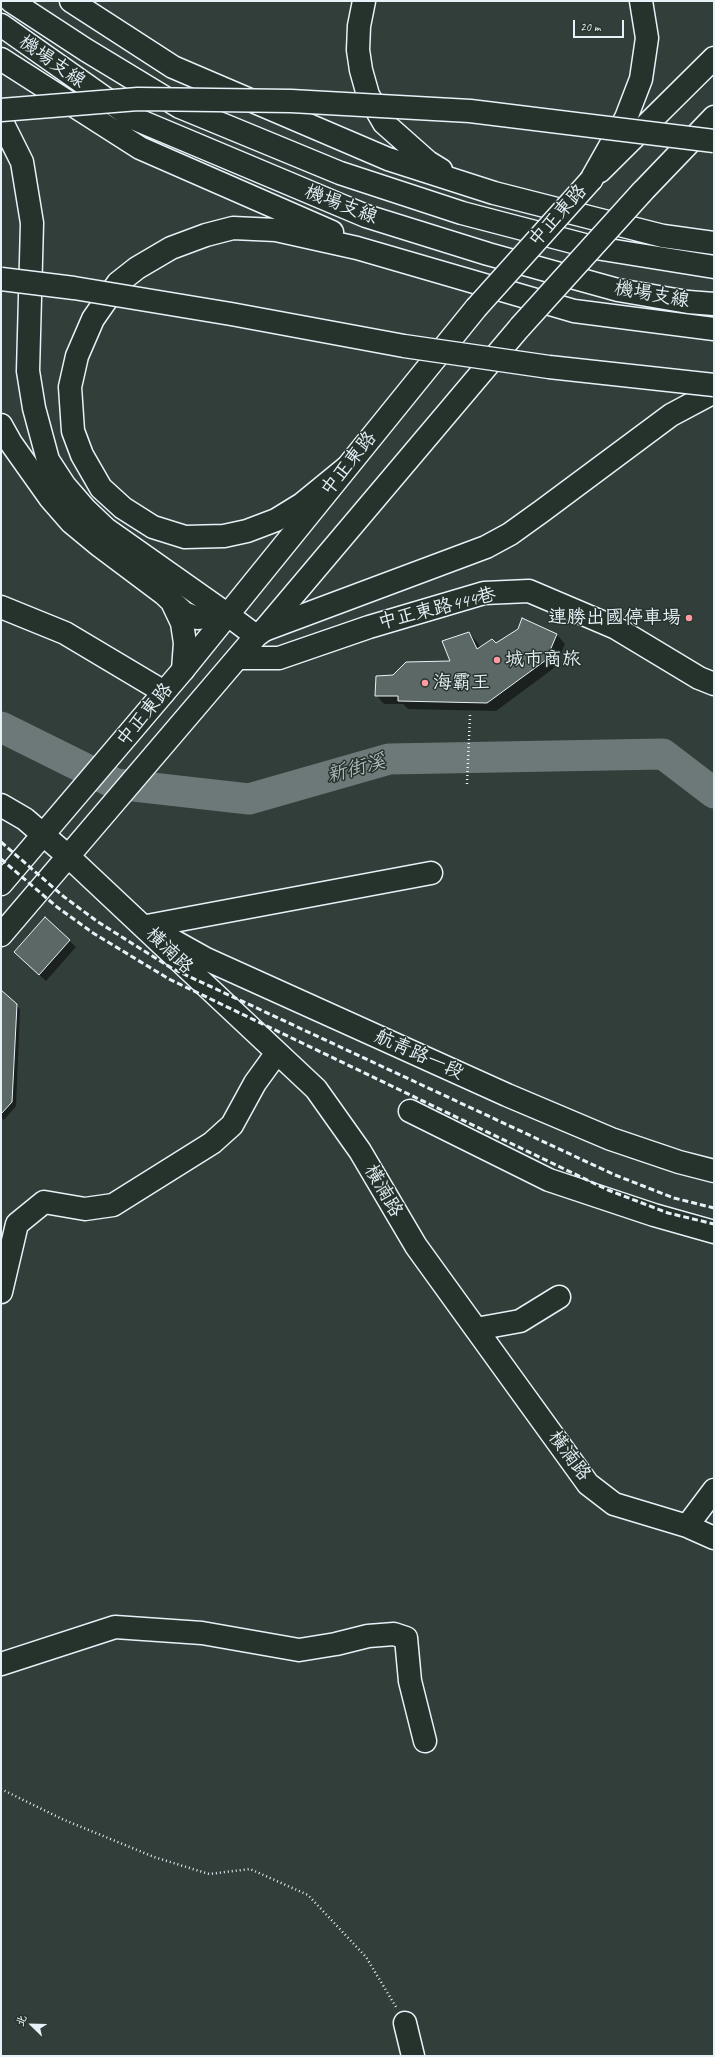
<!DOCTYPE html>
<meta charset="utf-8">
<style>
body{margin:0}
#map{position:relative;width:715px;height:2057px;overflow:hidden;background:#323e39;font-family:Caveat,"LXGW WenKai TC",sans-serif}
canvas{display:block}
.frame{position:absolute;inset:0;border:2px solid #e8f1f8;pointer-events:none}
.north{position:absolute;left:12px;top:2005px;width:40px;height:40px;-webkit-text-stroke:3px #26332d;paint-order:stroke;rotate:293deg;font-size:11px;font-weight:700;line-height:16px;text-align:center;color:#e8f1f8}
.north::after{content:'';display:block;margin:auto;width:14px;height:18px;background:#e8f1f8;clip-path:polygon(50% 0,100% 100%,50% 72%,0 100%)}
.scale{position:absolute;left:573px;top:20px;width:51px;height:18px;box-sizing:border-box;border:2px solid #e8f1f8;border-top:0;padding-left:5px;font-size:12px;line-height:14px;white-space:nowrap;color:#e8f1f8;-webkit-text-stroke:3px #26332d;paint-order:stroke}
</style>
<div id="map">
<canvas width="715" height="2057"></canvas>
<div class="frame"></div>
<div class="north">北</div>
<div class="scale">20 m</div>
</div>
<script>
const c = document.querySelector('canvas').getContext('2d');
c.lineJoin = 'round';
function paint(path, color) { c.fillStyle = color; c.fill(path, 'evenodd'); }
const toPath = rows => new Path2D(rows.map(r => 'M' + r).join(''));
function trace(path, color, width, dash) { c.strokeStyle = color; c.lineWidth = width; c.lineCap = dash ? 'butt' : 'round'; c.setLineDash(dash || []); c.stroke(path); }
function label(font, color, halo, rows, align = 'center') {
  c.font = font + ' Caveat,"LXGW WenKai TC",sans-serif'; c.lineWidth = 3; c.setLineDash([]); c.textBaseline = 'middle'; c.strokeStyle = halo; c.fillStyle = color; for (const [text, x, y, turn = 0] of rows) {
    c.save(); c.translate(x, y); c.rotate((+turn || 0) * Math.PI / 180); c.textAlign = isNaN(turn) ? turn : align; if (halo) c.strokeText(text, 0, 0); c.fillText(text, 0, 0); c.restore();
  }
}
paint(toPath([
 [522,620,557,635,565,644,554,668,496,711,408,709,403,704,384,704,376,695,393,676,451,662,469,633,477,642,481,648,496,644,518,629],
 [45,918,76,947,46,981,21,958],
 [1,991,20,1009,16,1106,4,1120,1,1117]
]), '#0007');
trace(toPath([
 [1,727,116,784,249,799,389,759,663,754,714,793]
]), '#6d7978', 31);
const building = toPath([
 [522,618,557,634,546,660,487,703,398,701,398,696,375,696,376,676,393,675,406,662,450,661,442,641,469,632,477,649,492,639,496,643,518,629,522,618],
 [45,917,70,940,39,975,14,952,45,917],
 [1,990,17,1004,12,1102,1,1114,1,990]
]);
paint(building, '#5c6865');
trace(building, '#e8f1f8', 1);
const minor = toPath([
 [1,425,11,443,50,498,71,522,100,546,164,594,184,613,197,618,228,615],
 [173,604,182,623,185,643,183,670],
 [1,607,65,633,164,692],
 [238,658,279,658,369,627,484,593,529,591,616,628,699,678,714,684],
 [1,805,25,819,69,857,316,1089,360,1151,416,1246,588,1484,614,1504,687,1526,714,1538],
 [147,926,431,873],
 [163,935,206,959,507,1095,611,1139,679,1162,714,1171],
 [410,1111,549,1180,654,1215,714,1232],
 [1,1292,17,1224,44,1202,85,1209,113,1205,212,1143,232,1125,255,1083,276,1054],
 [476,1329,520,1321,559,1297],
 [687,1526,714,1490],
 [1,1664,115,1627,202,1633,299,1650,336,1644,368,1636,394,1634,406,1638,410,1681,425,1741],
 [405,2023,413,2056]
]);
const major = toPath([
 [600,171,714,58],
 [642,192,714,117],
 [228,615,256,636],
 [1,884,183,670,476,308],
 [1,935,256,636,264,630,520,327]
]);
const highway = toPath([
 [11,1,86,50,180,107,340,173,462,213,596,248,714,267],
 [71,1,173,67,388,159,494,193,663,236,714,243],
 [364,1,359,26,358,50,361,70,368,95,384,123,428,162,441,170],
 [1,25,133,118,366,216,488,254,618,290,688,302,714,304],
 [1,59,140,148,332,232],
 [1,120,22,162,32,223,28,371,34,408,48,460,65,486,85,509,106,529,228,615],
 [591,180,626,118,641,79,647,38,641,1],
 [346,468,302,504,276,520,247,531,224,536,185,537,153,527,123,508,101,488,82,455,73,431,70,387,77,356,93,319,118,283,137,268,171,248,206,235,233,228,276,230,357,248,574,311,714,329],
 [264,630,486,547,510,534,542,511,671,415,714,392]
]);
trace(minor, '#e8f1f8', 25);
trace(major, '#e8f1f8', 25);
trace(highway, '#e8f1f8', 25);
trace(toPath([
 [467,784,470,715],
 [1,1789,62,1819,154,1857,209,1874,250,1869,308,1895,366,1957,396,2007]
]), '#e8f1f8', 2.5, [1, 3]);
trace(minor, '#26332d', 22);
trace(major, '#26332d', 22);
trace(highway, '#26332d', 22);
trace(toPath([
 [1,842,63,896,98,922,173,969,615,1175,674,1198,714,1208],
 [1,859,57,907,93,933,169,979,608,1190,668,1213,714,1224]
]), '#e8f1f8', 3, [6, 3]);
const majorBridge = toPath([
 [476,308,591,180],
 [520,327,642,192]
]);
const highwayBridge = toPath([
 [1,110,138,99,291,101,470,111,714,141],
 [1,279,74,288,231,314,404,346,549,367,714,385]
]);
trace(majorBridge, '#e8f1f8', 25, []);
trace(highwayBridge, '#e8f1f8', 25, []);
trace(majorBridge, '#26332d', 22);
trace(highwayBridge, '#26332d', 22);
for (const [x, y, r, color] of [
 [689,618,4,"#ff9aa2"],
 [497,660,4,"#ff9aa2"],
 [425,683,4,"#ff9aa2"]
]) { const dot = new Path2D(); dot.arc(x, y, r, 0, 2 * Math.PI); c.fillStyle = color; c.fill(dot); trace(dot, '#26332d', 1.5); }
label('19px', '#e8f1f8', '#26332d', [
 ["機場支線",52,62,35],
 ["機場支線",341,205,21],
 ["中正東路",558,216,-48],
 ["機場支線",652,295,10],
 ["中正東路",349,464,-51],
 ["中正東路444巷",437,609,-14],
 ["中正東路",145,715,-50],
 ["橫湳路",169,951,44],
 ["航青路一段",419,1055,24],
 ["橫湳路",383,1191,60],
 ["橫湳路",569,1456,53]
]);
label('19px', '#e8f1f8', '#26332d', [
 ["連勝出國停車場",681,618,"right"],
 ["城市商旅",505,660],
 ["海霸王",433,683]
], 'left');
label('italic 20px', '#b1bbbe', '#26332d', [
 ["新街溪",356,769,-15]
]);
</script>
